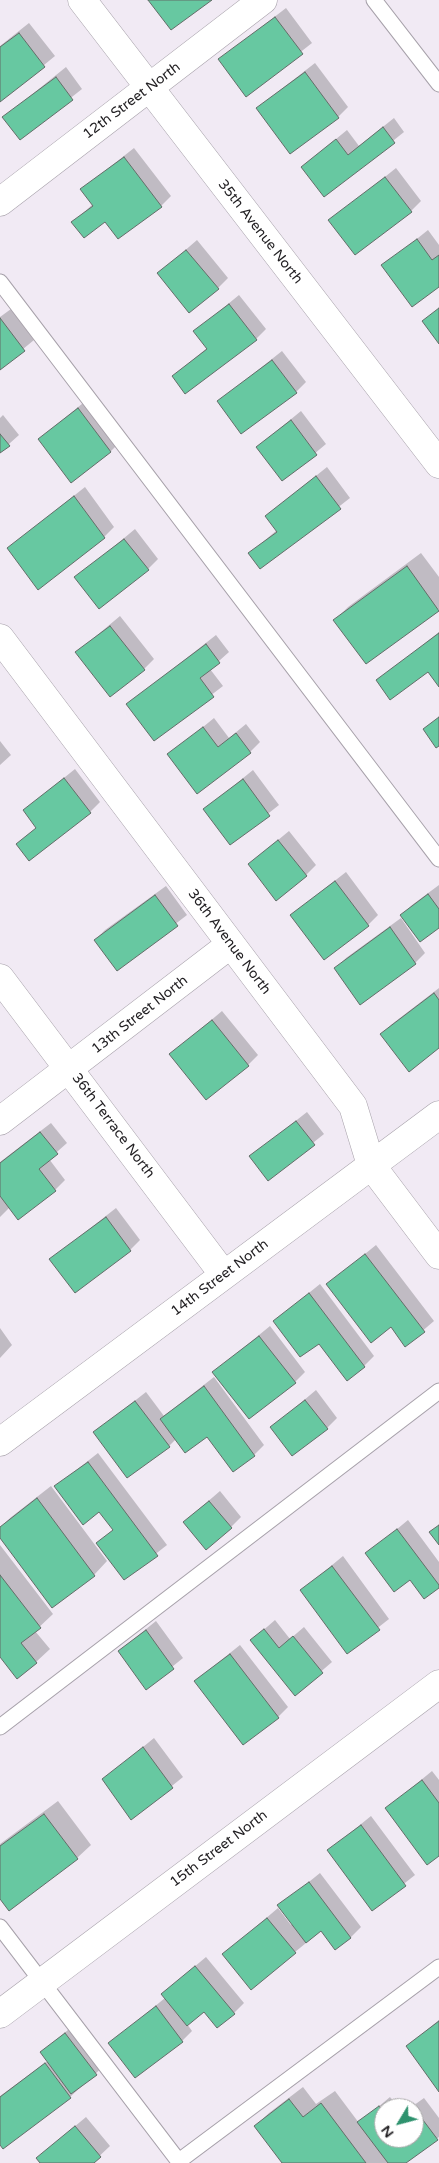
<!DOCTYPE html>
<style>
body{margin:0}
#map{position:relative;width:439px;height:2163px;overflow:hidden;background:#f1eaf4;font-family:"Varela Round",sans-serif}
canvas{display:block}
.north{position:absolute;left:374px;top:2098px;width:50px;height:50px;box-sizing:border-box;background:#fff;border:1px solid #a6a5a6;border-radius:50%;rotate:233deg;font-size:14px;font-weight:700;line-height:20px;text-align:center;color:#201e21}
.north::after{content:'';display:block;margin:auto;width:18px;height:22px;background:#2e926e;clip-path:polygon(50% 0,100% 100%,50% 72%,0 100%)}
</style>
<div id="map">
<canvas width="439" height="2163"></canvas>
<div class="north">N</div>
</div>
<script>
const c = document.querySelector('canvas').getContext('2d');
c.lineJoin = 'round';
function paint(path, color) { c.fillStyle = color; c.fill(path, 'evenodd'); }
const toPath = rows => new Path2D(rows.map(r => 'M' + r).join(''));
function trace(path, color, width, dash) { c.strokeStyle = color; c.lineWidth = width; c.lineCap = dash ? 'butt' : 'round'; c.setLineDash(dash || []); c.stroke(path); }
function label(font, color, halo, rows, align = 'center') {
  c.font = font + ' "Varela Round",sans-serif'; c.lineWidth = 5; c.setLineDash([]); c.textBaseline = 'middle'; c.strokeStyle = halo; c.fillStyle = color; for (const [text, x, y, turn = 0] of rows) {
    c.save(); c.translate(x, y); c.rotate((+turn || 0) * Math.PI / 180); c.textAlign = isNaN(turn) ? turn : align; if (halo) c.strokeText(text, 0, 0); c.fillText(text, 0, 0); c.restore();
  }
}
paint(toPath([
 [286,8,312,43,246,95,220,59],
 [29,23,55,56,0,101,0,46],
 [315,63,348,107,338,117,257,108],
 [66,67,82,89,20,138,4,117],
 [394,118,404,132,324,196,302,167,347,130,359,146],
 [134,148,171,196,161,206,105,221,73,222,93,204,82,189],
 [396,168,421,201,411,211,330,221],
 [428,230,439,245,439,285,383,266],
 [197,240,228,278,218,288,159,273],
 [239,295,266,329,256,339,173,376,207,348,195,331],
 [11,309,34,340,0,368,0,317],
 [282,351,306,382,296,392,219,401],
 [88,399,121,441,111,451,39,439],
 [301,411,326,444,283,480,257,447],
 [3,415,19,435,0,452,0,418],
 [327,467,350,498,260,568,250,553,277,530,266,516],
 [85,487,114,527,104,537,8,548],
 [135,529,158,559,148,569,76,578],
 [421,553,439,577,439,609,367,662,335,620,348,607],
 [120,616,154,659,144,669,77,652],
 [439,632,439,685,428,670,378,681],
 [216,635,229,652,210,669,223,686,154,739,128,704],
 [214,718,229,738,246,724,260,742,250,752,169,755],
 [0,741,11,755,0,765],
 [75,769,100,802,90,812,17,844,37,827,24,810],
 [253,770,279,805,231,843,205,809],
 [289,831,316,865,306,875,249,864],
 [346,872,378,915,368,925,291,915],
 [439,885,439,926,402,915,412,905],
 [166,886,187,915,117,969,95,940,105,930],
 [401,918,425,953,415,963,336,968,346,958],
 [439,988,439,1047,382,1034,392,1024],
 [222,1011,258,1055,248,1065,171,1054],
 [307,1112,324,1134,268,1179,251,1156],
 [51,1123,67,1143,49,1159,65,1180,55,1190,10,1207,0,1217,0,1162],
 [116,1208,140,1240,130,1250,51,1259],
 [376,1245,434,1321,406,1345,391,1326,328,1284],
 [320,1284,374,1356,364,1366,274,1321],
 [270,1326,305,1372,295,1382,214,1372],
 [0,1328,12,1345,0,1358],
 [214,1377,264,1445,254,1455,208,1436,176,1439,169,1446,95,1432,146,1392,164,1416],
 [316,1390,337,1418,327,1428,271,1428],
 [98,1453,167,1545,125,1578,98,1543,114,1529,99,1510,56,1486],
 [51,1486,107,1561,94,1575,0,1536,0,1528,10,1518],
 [220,1491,241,1517,231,1527,184,1522],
 [408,1520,439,1562,439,1587,410,1578,367,1554],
 [0,1545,53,1614,35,1631,50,1649,36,1662,0,1655],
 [343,1556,389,1619,347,1652,302,1590],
 [275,1620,290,1639,304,1627,332,1662,295,1694,252,1640],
 [156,1621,183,1658,146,1688,119,1651],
 [240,1645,288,1707,278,1717,195,1681],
 [154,1738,183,1777,132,1818,104,1779],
 [432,1771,439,1780,439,1855,387,1808],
 [58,1801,91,1845,77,1858,9,1909,0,1897,0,1844],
 [371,1816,415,1875,372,1909,329,1850],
 [320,1873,361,1927,351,1937,336,1948,322,1930,295,1952,224,1954,278,1908,291,1925,293,1923,279,1906],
 [206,1957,244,2003,234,2013,204,2010,187,2024,192,2031,182,2041,135,2076,110,2043,165,1998,162,1994],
 [439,2020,439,2090,407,2046],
 [75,2024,106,2064,70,2097,3,2147,0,2143,0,2096,48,2061,41,2053],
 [303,2087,316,2104,335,2091,359,2123,390,2097,398,2108,384,2108,384,2138,414,2138,414,2108,410,2108,424,2098,439,2118,439,2137,404,2163,283,2163,255,2126,269,2113],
 [86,2117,110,2146,92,2163,42,2163,37,2158]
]), '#0003');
const building = toPath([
 [148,0,212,0,171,30,148,0],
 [275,17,303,54,246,97,218,59,275,17],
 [19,33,45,67,0,102,0,47,19,33],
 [305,72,339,118,290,154,256,108,305,72],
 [56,77,73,100,20,140,2,117,56,77],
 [383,127,395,143,324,197,301,167,336,139,348,155,383,127],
 [124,157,162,207,118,239,105,222,84,238,71,222,93,206,80,189,124,157],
 [385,177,412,212,355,255,328,220,385,177],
 [417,239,432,260,439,255,439,287,412,307,381,265,417,239],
 [186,250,219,289,189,313,157,273,186,250],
 [229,304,257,340,185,394,172,376,207,349,193,331,229,304],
 [439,308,439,344,422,321,439,308],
 [0,318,25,351,0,370,0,318],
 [272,360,297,393,241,434,217,401,272,360],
 [78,408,111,452,71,483,38,439,78,408],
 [291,420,317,455,282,481,256,447,291,420],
 [0,434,10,446,0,453,0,434],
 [316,476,341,509,260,569,248,553,277,532,265,516,316,476],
 [74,496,105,538,38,590,7,548,74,496],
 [124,539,149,570,99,609,74,577,124,539],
 [407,566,439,611,366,664,333,620,407,566],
 [110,626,145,670,110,697,75,652,110,626],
 [439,633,439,687,428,672,390,700,376,680,439,633],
 [206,644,220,663,200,678,214,697,154,741,126,704,206,644],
 [439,717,439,746,436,748,423,729,439,717],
 [203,727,218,747,236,733,251,753,197,794,167,754,203,727],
 [64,778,91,813,29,861,16,844,36,828,23,810,64,778],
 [243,779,270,816,230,845,203,809,243,779],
 [278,840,307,876,276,901,248,864,278,840],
 [335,881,369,926,324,960,290,915,335,881],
 [428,894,439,909,439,928,420,942,400,915,428,894],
 [155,895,178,926,117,971,94,940,155,895],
 [390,927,416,964,360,1005,334,968,390,927],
 [434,993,439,1000,439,1048,409,1072,380,1034,434,993],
 [212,1020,249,1066,206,1100,169,1054,212,1020],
 [296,1121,315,1145,268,1181,249,1156,296,1121],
 [40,1132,58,1154,39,1169,56,1191,18,1220,0,1196,0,1163,40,1132],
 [106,1217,131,1251,75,1293,49,1259,106,1217],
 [365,1254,425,1332,405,1347,391,1327,371,1343,326,1284,365,1254],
 [309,1293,365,1367,347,1381,319,1344,300,1357,273,1321,309,1293],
 [259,1336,296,1383,249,1419,212,1372,259,1336],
 [204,1386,255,1456,233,1472,207,1437,185,1453,160,1419,204,1386],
 [305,1400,328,1429,292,1456,270,1427,305,1400],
 [135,1401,170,1447,127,1478,93,1432,135,1401],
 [88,1462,158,1556,124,1580,96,1543,113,1530,99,1512,83,1525,54,1486,88,1462],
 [37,1498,95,1576,52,1608,0,1538,0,1527,37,1498],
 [209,1501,232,1528,206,1550,183,1522,209,1501],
 [439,1525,439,1545,429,1532,439,1525],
 [397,1529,439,1585,439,1588,424,1599,410,1580,394,1592,365,1553,397,1529],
 [332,1566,380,1630,347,1654,300,1590,332,1566],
 [0,1575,41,1628,21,1643,37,1663,17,1679,0,1657,0,1575],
 [264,1629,279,1648,293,1636,323,1673,295,1696,250,1640,264,1629],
 [146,1630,174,1669,146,1690,118,1651,146,1630],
 [230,1654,279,1718,243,1745,194,1681,230,1654],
 [143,1747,173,1788,131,1820,102,1779,143,1747],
 [422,1780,439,1803,439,1856,427,1865,385,1808,422,1780],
 [44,1814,78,1859,9,1911,0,1899,0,1846,44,1814],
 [361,1825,406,1886,372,1911,327,1850,361,1825],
 [309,1882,351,1938,335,1950,321,1931,306,1943,277,1905,309,1882],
 [267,1918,296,1953,251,1990,222,1954,267,1918],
 [195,1966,235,2014,217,2028,204,2012,187,2026,161,1994,195,1966],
 [156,2006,183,2042,135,2078,108,2043,156,2006],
 [439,2021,439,2092,406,2046,439,2021],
 [65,2033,97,2075,71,2094,40,2052,65,2033],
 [45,2063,71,2098,3,2149,0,2145,0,2097,45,2063],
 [289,2099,303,2117,321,2103,366,2163,282,2163,254,2126,289,2099],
 [379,2106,384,2113,384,2138,414,2138,414,2108,438,2140,406,2163,388,2163,357,2122,379,2106],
 [75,2126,101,2157,94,2163,40,2163,36,2158,75,2126]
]);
paint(building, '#67c8a1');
trace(building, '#636d68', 1);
const service = toPath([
 [374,0,439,84],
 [0,282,439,859],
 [0,1727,439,1391],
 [0,1927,180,2163],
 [179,2161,439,1967]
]);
const minor = toPath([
 [82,0,439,464],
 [0,202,263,0],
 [0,638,353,1106,371,1165,439,1255],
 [0,978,224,1275],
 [0,1121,231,944],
 [0,1442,439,1115],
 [0,2014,439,1684]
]);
trace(service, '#a7a1aa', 17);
trace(minor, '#a7a1aa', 29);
trace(service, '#fff', 15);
trace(minor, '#fff', 28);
label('14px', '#201e21', '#fff', [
 ["12th Street North",132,101,-37],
 ["35th Avenue North",260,232,52],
 ["36th Avenue North",229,942,53],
 ["13th Street North",140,1015,-38],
 ["36th Terrace North",113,1126,53],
 ["14th Street North",220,1278,-37],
 ["15th Street North",219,1849,-37]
]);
</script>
